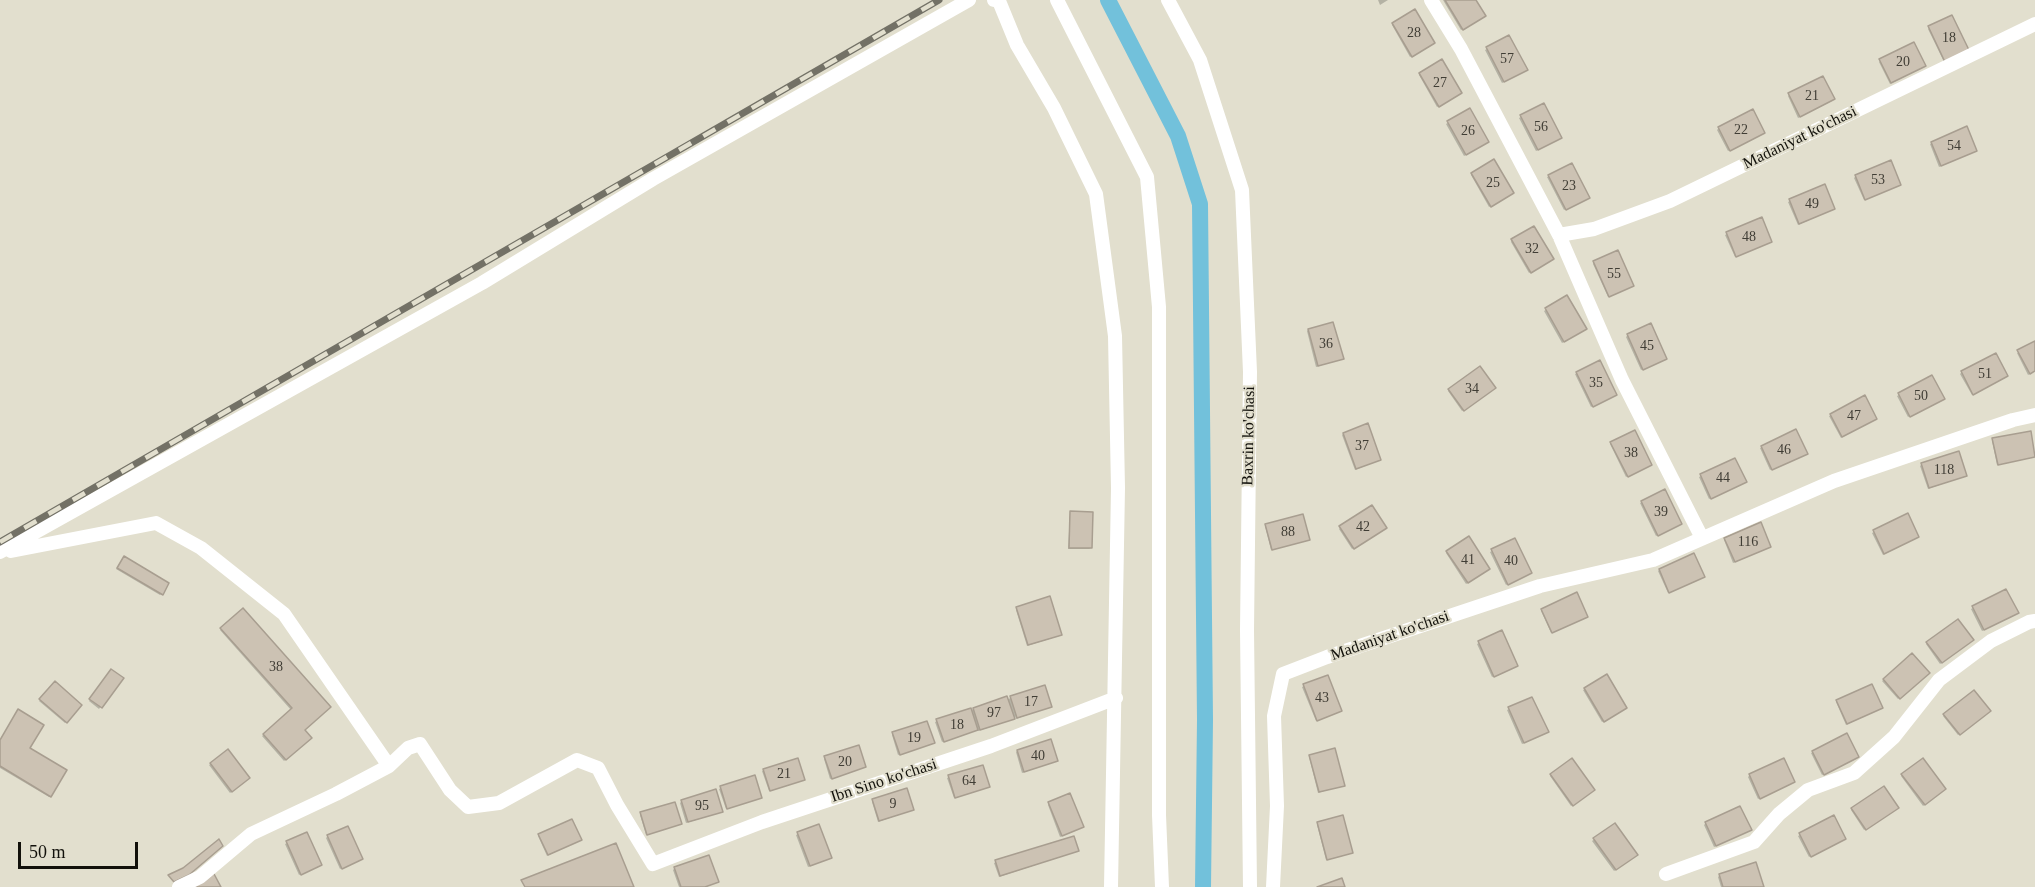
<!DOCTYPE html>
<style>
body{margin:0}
#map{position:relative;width:2035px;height:887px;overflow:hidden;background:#e2dfce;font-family:"Times New Roman",serif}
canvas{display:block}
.scale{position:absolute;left:18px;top:842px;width:120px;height:27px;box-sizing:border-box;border:3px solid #12110b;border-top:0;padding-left:8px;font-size:18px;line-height:21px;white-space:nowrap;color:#12110b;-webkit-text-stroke:4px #e2dfce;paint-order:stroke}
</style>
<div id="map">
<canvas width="2035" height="887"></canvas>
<div class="scale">50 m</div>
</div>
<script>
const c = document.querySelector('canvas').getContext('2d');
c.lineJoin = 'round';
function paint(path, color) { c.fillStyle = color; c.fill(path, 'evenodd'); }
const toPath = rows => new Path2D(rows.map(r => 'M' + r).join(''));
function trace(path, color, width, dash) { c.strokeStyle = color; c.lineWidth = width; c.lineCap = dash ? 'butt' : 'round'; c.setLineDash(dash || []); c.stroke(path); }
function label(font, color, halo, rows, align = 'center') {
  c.font = font + ' "Times New Roman",serif'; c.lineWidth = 4.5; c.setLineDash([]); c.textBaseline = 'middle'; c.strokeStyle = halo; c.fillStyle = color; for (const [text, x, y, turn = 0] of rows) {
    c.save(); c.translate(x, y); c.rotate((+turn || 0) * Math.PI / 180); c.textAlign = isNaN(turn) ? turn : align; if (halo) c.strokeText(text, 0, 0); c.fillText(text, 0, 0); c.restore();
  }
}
paint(toPath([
 [1378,0,1388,0,1380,5],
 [1443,0,1475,0,1482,18,1461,30],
 [1393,24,1432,45,1410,57,1392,25],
 [1929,28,1968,50,1944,62,1928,29],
 [1509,37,1524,71,1502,83,1485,50],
 [1880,61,1923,67,1890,84,1879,62],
 [1420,74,1459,94,1437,107,1419,75],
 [1789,95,1832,101,1798,118,1788,96],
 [1543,105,1558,139,1536,151,1519,118],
 [1469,110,1486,143,1464,156,1446,124],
 [1719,128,1761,134,1728,151,1717,130],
 [1966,128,1974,152,1939,167,1930,144],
 [1472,174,1511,195,1489,207,1471,175],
 [1549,176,1586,199,1564,210,1547,177],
 [1856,176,1898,186,1864,200,1854,178],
 [1790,201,1832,210,1798,225,1788,202],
 [1727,234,1769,243,1735,257,1725,235],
 [1512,240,1550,261,1529,273,1511,242],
 [1594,262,1631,287,1608,297,1593,264],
 [1567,297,1584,330,1562,343,1544,311],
 [1308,330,1342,359,1316,367,1307,331],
 [1628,335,1664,360,1641,370,1626,337],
 [2035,343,2035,371,2028,375,2017,353],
 [1962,372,2005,378,1972,395,1960,374],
 [1577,373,1614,396,1591,407,1575,374],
 [1931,377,1941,400,1908,417,1897,396],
 [1492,389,1462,411,1448,391,1449,390],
 [1831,415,1874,420,1841,438,1829,416],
 [1343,434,1380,460,1355,470,1342,435],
 [1993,440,2035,456,1997,465,1992,441],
 [1611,443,1648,466,1626,477,1610,444],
 [1762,447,1804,455,1770,470,1760,448],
 [1922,464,1965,476,1928,489,1920,466],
 [1701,476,1743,484,1709,499,1699,477],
 [1642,502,1679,525,1656,536,1640,503],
 [1070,513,1091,548,1089,549,1068,549],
 [1907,515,1918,537,1883,555,1872,533],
 [1266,525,1308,540,1271,550,1265,526],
 [1340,528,1384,529,1352,549,1339,529],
 [1725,539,1768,548,1733,563,1724,540],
 [1514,540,1528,574,1506,585,1490,552],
 [1447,552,1487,570,1466,584,1446,553],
 [122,559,161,594,160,595,116,569],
 [1659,570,1702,578,1668,593,1658,571],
 [2006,591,2015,614,1982,631,1971,609],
 [1017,608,1059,636,1027,646,1016,610],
 [243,610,303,730,310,737,284,761,262,736,291,710,220,630],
 [1542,610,1585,618,1551,633,1541,611],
 [1957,621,1972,640,1940,664,1926,644],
 [1501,632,1515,667,1492,677,1477,644],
 [1912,655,1928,673,1898,699,1882,681],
 [111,671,121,679,99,709,89,701],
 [55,683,80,705,65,723,39,701],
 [1304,686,1340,711,1316,721,1302,687],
 [1585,689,1623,710,1602,722,1583,690],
 [1974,692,1989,711,1958,735,1943,716],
 [1011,697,1050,707,1016,719,1015,716,1011,720,978,731,978,729,942,742,935,722,937,721,971,712,973,709,1006,698,1007,701],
 [1837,701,1879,709,1846,725,1836,702],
 [1509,709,1545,734,1522,744,1507,710],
 [893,733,931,744,898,755,892,735],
 [0,742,28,749,50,796,49,797,0,768],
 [228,751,248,778,230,793,209,765],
 [1017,751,1057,761,1022,773,1016,752],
 [1813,752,1856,759,1822,775,1811,753],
 [1310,756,1343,785,1318,793,1309,757],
 [825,758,864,767,830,779,824,759],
 [1922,760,1944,789,1923,806,1901,776],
 [764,770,803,780,769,791,762,771],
 [1551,775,1591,792,1571,806,1550,776],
 [1750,775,1794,782,1758,799,1748,777],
 [949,777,988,787,954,798,947,778],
 [721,788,759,799,726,809,719,789],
 [873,800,913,810,878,822,872,802],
 [682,801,719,813,686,823,680,803],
 [1049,803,1082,827,1060,837,1048,805],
 [1852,809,1896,809,1864,830,1851,810],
 [641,814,680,824,646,835,640,815],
 [1833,817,1842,840,1809,857,1798,836],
 [1318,823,1351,853,1326,860,1317,825],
 [1706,823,1748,831,1714,847,1704,825],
 [1614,825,1634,856,1614,871,1592,841],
 [306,834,319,866,299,875,285,844],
 [798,834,829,859,808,867,796,835],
 [539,835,578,841,547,856,538,836],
 [328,836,360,860,340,869,326,838],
 [1078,851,999,877,994,863,996,862],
 [1755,864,1763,887,1721,887,1718,877,1719,876],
 [675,868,717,882,705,887,679,887,673,870]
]), '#0003');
trace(toPath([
 [1108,0,1178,136,1200,204,1205,720,1203,887]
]), '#72c1db', 16);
const building = toPath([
 [1445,0,1476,0,1486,16,1463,30,1445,0],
 [1415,9,1435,43,1412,57,1392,23,1415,9],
 [1952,15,1969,50,1945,62,1928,26,1952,15],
 [1509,35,1528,70,1504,82,1486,47,1509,35],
 [1914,42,1926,66,1891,83,1879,59,1914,42],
 [1442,59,1462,93,1439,107,1419,73,1442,59],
 [1823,76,1835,99,1800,117,1788,93,1823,76],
 [1544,103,1562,138,1538,150,1520,115,1544,103],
 [1470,108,1489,142,1466,155,1447,121,1470,108],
 [1753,109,1765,133,1730,151,1718,127,1753,109],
 [1967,126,1977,151,1941,166,1931,142,1967,126],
 [1494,159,1514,193,1491,207,1471,173,1494,159],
 [1891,160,1901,185,1865,200,1855,175,1891,160],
 [1572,163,1590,198,1566,210,1548,175,1572,163],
 [1825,184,1835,209,1799,224,1789,199,1825,184],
 [1762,217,1772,242,1736,257,1726,232,1762,217],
 [1534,226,1554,259,1531,273,1511,239,1534,226],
 [1618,250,1634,286,1609,297,1593,261,1618,250],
 [1567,295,1587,329,1564,342,1545,308,1567,295],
 [1333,322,1344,359,1318,366,1308,329,1333,322],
 [1651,323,1667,359,1643,370,1627,334,1651,323],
 [2035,341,2035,371,2030,374,2017,350,2035,341],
 [1996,353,2008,376,1973,395,1961,371,1996,353],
 [1600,360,1617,395,1593,407,1576,372,1600,360],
 [1480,366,1496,388,1464,411,1448,389,1480,366],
 [1932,375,1945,399,1910,417,1898,393,1932,375],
 [1865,395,1877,419,1842,437,1830,414,1865,395],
 [1368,423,1381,460,1356,469,1343,433,1368,423],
 [1796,429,1808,454,1772,470,1761,446,1796,429],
 [1635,430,1652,465,1628,477,1610,442,1635,430],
 [2031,431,2035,457,1998,465,1992,438,2031,431],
 [1959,451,1967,476,1929,488,1921,463,1959,451],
 [1735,458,1747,482,1711,499,1700,474,1735,458],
 [1665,489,1682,524,1658,536,1641,501,1665,489],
 [1372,505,1387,528,1354,549,1339,526,1372,505],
 [1070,511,1093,512,1092,548,1069,548,1070,511],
 [1908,513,1919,537,1884,554,1873,530,1908,513],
 [1303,514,1310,540,1272,550,1265,524,1303,514],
 [1761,522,1771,547,1735,562,1724,538,1761,522],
 [1469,536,1490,569,1468,583,1446,551,1469,536],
 [1515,538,1532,573,1508,585,1491,549,1515,538],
 [1694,553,1705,577,1669,593,1659,569,1694,553],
 [124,556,169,583,163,595,117,568,124,556],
 [2006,589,2019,613,1984,630,1972,606,2006,589],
 [1577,592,1588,617,1552,633,1541,609,1577,592],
 [1050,596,1062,635,1028,645,1016,607,1050,596],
 [243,608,331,707,305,730,312,738,286,760,263,734,292,708,220,628,243,608],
 [1958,619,1974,640,1942,663,1926,642,1958,619],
 [1502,630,1518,666,1494,677,1478,641,1502,630],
 [1912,653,1930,673,1900,699,1883,679,1912,653],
 [111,669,124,678,102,708,89,699,111,669],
 [1607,674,1627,708,1604,722,1584,688,1607,674],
 [1328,675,1342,711,1317,721,1303,684,1328,675],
 [55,681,82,705,67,723,39,699,55,681],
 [1872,684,1883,708,1847,724,1836,700,1872,684],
 [1045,685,1052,707,1017,718,1010,696,1045,685],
 [1974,690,1991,711,1960,735,1943,714,1974,690],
 [1007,696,1015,719,980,730,973,708,1007,696],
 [1532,697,1549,732,1524,743,1508,707,1532,697],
 [971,708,978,730,944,742,936,719,971,708],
 [18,709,44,725,30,748,67,770,51,797,0,766,0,740,18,709],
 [927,721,935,743,900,755,892,732,927,721],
 [1847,733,1859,757,1824,775,1812,751,1847,733],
 [1051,739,1058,761,1024,772,1017,750,1051,739],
 [859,745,866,767,832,779,824,756,859,745],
 [1335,748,1345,786,1319,792,1309,755,1335,748],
 [228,749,250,778,232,792,210,763,228,749],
 [798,758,805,780,770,791,763,769,798,758],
 [1572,758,1595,790,1573,806,1550,774,1572,758],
 [1784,758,1795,782,1760,799,1749,774,1784,758],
 [1923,758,1946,789,1925,805,1901,774,1923,758],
 [983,765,990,787,955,798,948,775,983,765],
 [755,775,762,798,727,809,720,786,755,775],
 [1884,786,1899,808,1866,830,1851,808,1884,786],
 [907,788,914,810,879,821,872,799,907,788],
 [716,789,723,812,688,822,681,800,716,789],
 [1070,793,1084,827,1062,836,1048,802,1070,793],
 [675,802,682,824,647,835,640,812,675,802],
 [1740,806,1752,830,1716,846,1705,822,1740,806],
 [1343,815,1353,853,1327,860,1317,822,1343,815],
 [1834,815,1846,839,1811,857,1799,833,1834,815],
 [572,819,582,840,548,855,538,834,572,819],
 [1615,823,1638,855,1616,870,1593,838,1615,823],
 [819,824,832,858,810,866,797,832,819,824],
 [348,826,363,859,342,869,327,835,348,826],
 [307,832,322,865,301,875,286,841,307,832],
 [1074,836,1079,851,1000,876,995,860,1074,836],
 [219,839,223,846,189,875,174,882,168,875,183,868,219,839],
 [616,843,634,887,525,887,521,880,616,843],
 [709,855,719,882,705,887,681,887,674,867,709,855],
 [1756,862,1764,887,1723,887,1719,874,1756,862],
 [213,872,221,887,187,887,213,872],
 [1342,878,1345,887,1317,887,1342,878]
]);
paint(building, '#ccc2b3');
trace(building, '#a89e90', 1.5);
trace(toPath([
 [994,0,999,1,1017,45,1054,108,1096,194,1115,336,1118,488,1111,887],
 [1057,0,1147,177,1159,307,1159,815,1162,887],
 [1168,0,1200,60,1242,190,1250,372,1247,630,1250,887],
 [1431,0,1461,49,1559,235,1622,380,1702,538],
 [1559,235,1594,229,1670,201,2035,24],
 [11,551,156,523,201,548,284,614,389,766],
 [0,552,482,283,653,179,969,0],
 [1666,874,1754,842,1779,814,1808,790,1854,773,1894,737,1939,680,1991,641,2029,622,2035,621],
 [179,887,200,877,251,834,336,794,389,766,408,748,420,744,450,790,468,807,499,803,577,760,598,768,617,805,653,864,762,822,991,746,1116,698],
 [1273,887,1277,806,1274,716,1283,674,1327,657,1540,586,1653,560,1834,481,2013,420,2035,415]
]), '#fff', 14);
const rail = toPath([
 [0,542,939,0]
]);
trace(rail, '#737166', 7);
trace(rail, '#e2dfce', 4.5, [14]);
label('14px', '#403d35', null, [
 ["28",1414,33],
 ["18",1949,38],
 ["57",1507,59],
 ["20",1903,62],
 ["27",1440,83],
 ["21",1812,96],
 ["56",1541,127],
 ["22",1741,130],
 ["26",1468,131],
 ["54",1954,146],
 ["53",1878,180],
 ["25",1493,183],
 ["23",1569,186],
 ["49",1812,204],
 ["48",1749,237],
 ["32",1532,249],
 ["55",1614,274],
 ["36",1326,344],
 ["45",1647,346],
 ["51",1985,374],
 ["35",1596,383],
 ["34",1472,389],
 ["50",1921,396],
 ["47",1854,416],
 ["37",1362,446],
 ["46",1784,450],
 ["38",1631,453],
 ["118",1944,470],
 ["44",1723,478],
 ["39",1661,512],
 ["42",1363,527],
 ["88",1288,532],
 ["116",1748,542],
 ["41",1468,560],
 ["40",1511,561],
 ["38",276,667],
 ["43",1322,698],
 ["17",1031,702],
 ["97",994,713],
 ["18",957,725],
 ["19",914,738],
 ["40",1038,756],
 ["20",845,762],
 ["21",784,774],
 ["64",969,781],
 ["9",893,804],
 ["95",702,806]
]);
label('16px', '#12110b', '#e2dfce', [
 ["Madaniyat ko'chasi",1800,138,-26],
 ["Baxrin ko'chasi",1249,436,-89],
 ["Madaniyat ko'chasi",1390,636,-19],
 ["Ibn Sino ko'chasi",884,781,-18]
]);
</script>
